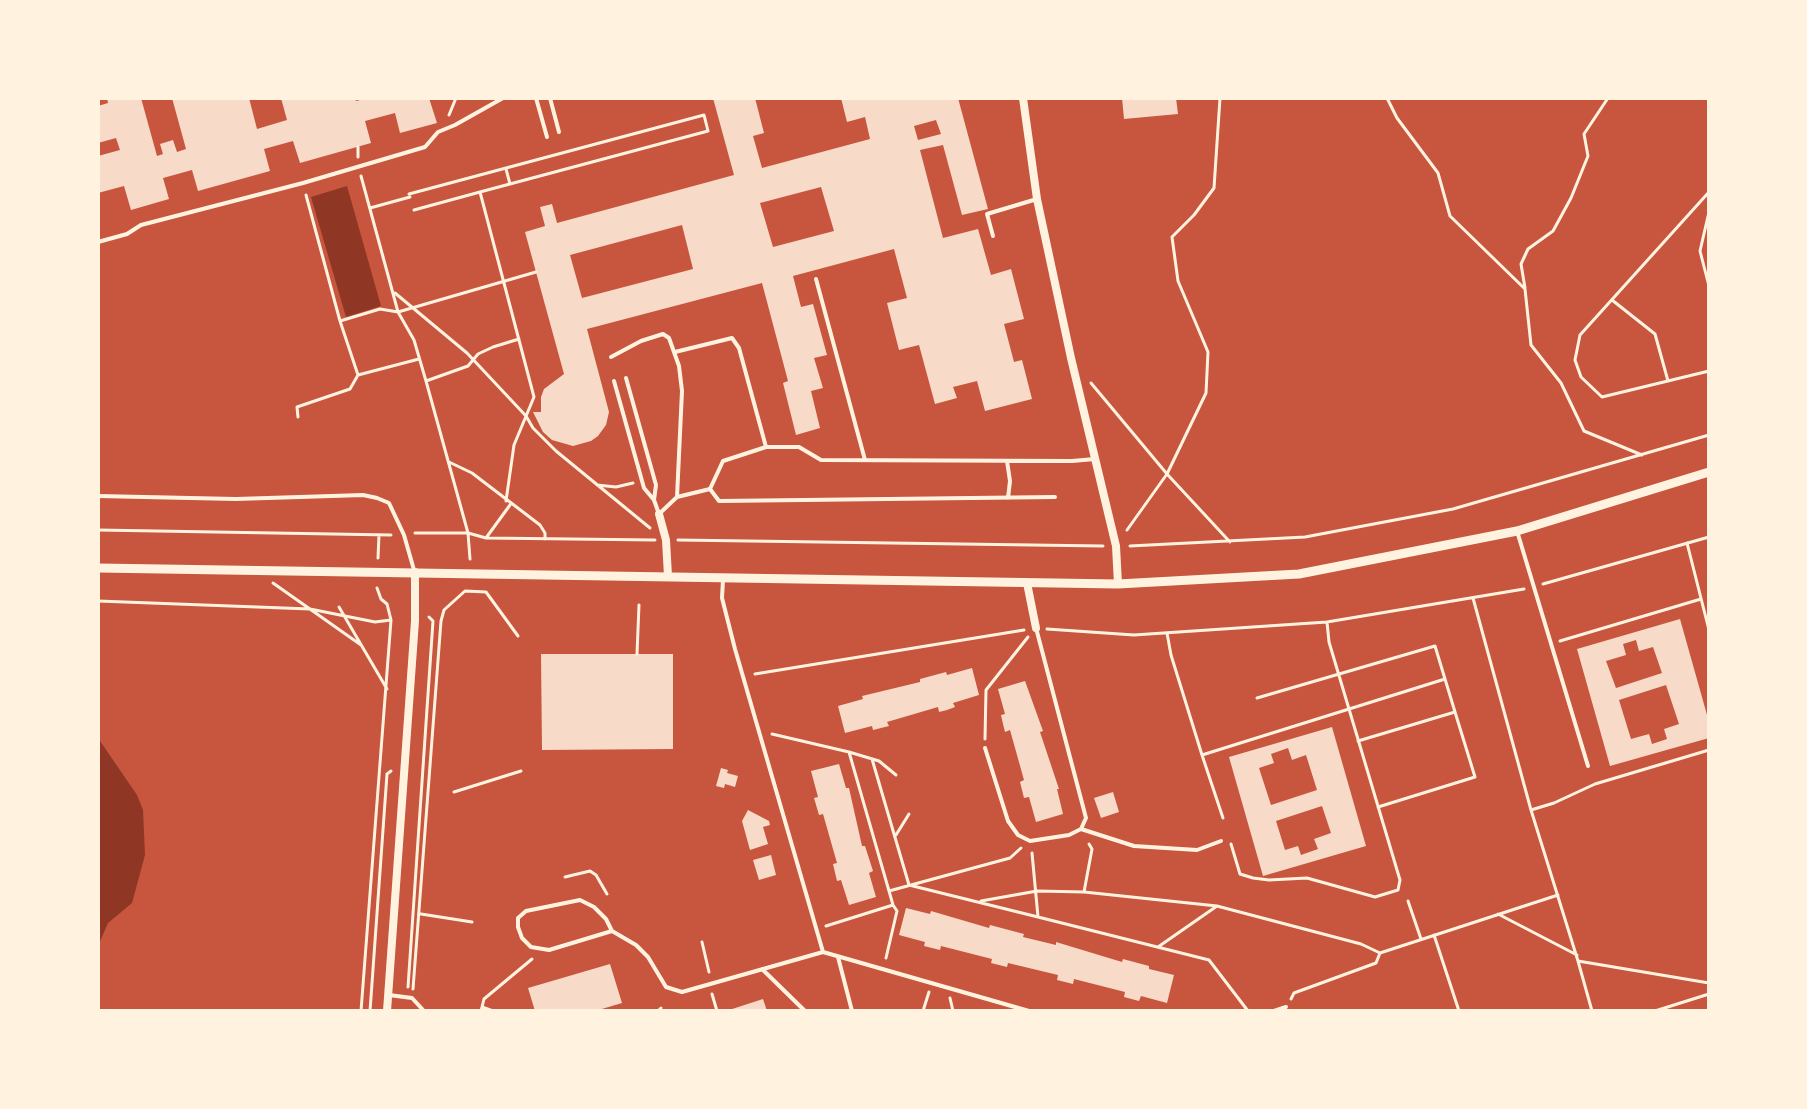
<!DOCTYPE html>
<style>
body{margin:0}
#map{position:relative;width:1807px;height:1109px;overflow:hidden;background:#c8553d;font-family:Ubuntu,sans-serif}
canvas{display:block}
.frame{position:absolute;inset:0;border:100px solid #fff3e0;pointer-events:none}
</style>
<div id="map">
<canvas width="1807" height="1109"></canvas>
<div class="frame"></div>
</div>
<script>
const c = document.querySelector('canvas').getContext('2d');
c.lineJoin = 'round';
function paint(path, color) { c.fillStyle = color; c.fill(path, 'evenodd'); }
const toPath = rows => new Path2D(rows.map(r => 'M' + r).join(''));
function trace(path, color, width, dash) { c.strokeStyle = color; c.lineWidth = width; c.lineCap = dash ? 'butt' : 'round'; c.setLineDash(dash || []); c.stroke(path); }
paint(toPath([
 [347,186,381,306,346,317,311,197],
 [98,738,137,795,143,810,145,855,132,903,108,923,98,946]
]), '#8f3625');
paint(toPath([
 [107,98,141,98,157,156,163,154,160,144,173,140,177,152,186,149,172,98,249,98,257,129,287,120,281,98,355,98,356,101,368,98,429,98,437,123,400,133,395,113,365,121,371,143,300,163,293,141,264,149,270,171,198,191,192,170,163,178,169,199,131,210,124,186,98,193,98,156,120,150,116,138,98,143,98,106,108,103],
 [713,98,755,98,764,133,753,136,762,168,870,139,865,117,847,122,841,98,958,98,988,209,962,215,943,145,920,150,943,238,978,229,991,275,1011,269,1024,319,1004,324,1014,362,1022,360,1032,399,985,411,977,381,953,387,957,398,935,404,919,345,899,350,887,303,907,298,894,249,793,276,801,307,813,304,827,355,814,358,823,388,811,391,820,428,796,435,783,383,788,381,762,283,587,329,609,412,606,425,598,436,591,441,573,446,552,440,543,432,533,412,541,412,541,397,544,389,564,374,525,232,545,226,540,207,552,204,557,223,734,175],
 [936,120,941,134,918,140,914,126],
 [821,187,834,231,773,247,760,203],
 [682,225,693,269,582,298,570,255],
 [1122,98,1176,98,1178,114,1124,119],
 [1680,619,1709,722,1709,738,1610,766,1577,649],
 [1636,640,1639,651,1653,647,1662,673,1616,688,1606,661,1626,655,1623,644],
 [1666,685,1679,724,1664,729,1667,739,1652,744,1649,734,1631,739,1619,700],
 [541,654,673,654,673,749,542,750],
 [972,668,979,695,953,703,955,707,947,710,939,712,938,707,887,722,889,726,873,730,872,726,845,733,838,706,863,699,862,696,920,682,920,679,946,672,947,675],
 [1025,681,1043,731,1040,732,1059,789,1057,789,1063,814,1036,822,1029,797,1024,798,1020,782,1024,780,1010,730,1005,732,1003,724,1001,715,1005,714,998,689],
 [1332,727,1366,846,1263,876,1229,757],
 [1288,748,1292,760,1306,755,1317,790,1271,805,1259,768,1274,763,1271,754],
 [1322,806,1331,833,1314,839,1318,849,1301,855,1298,846,1285,850,1276,821],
 [839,764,846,788,849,788,862,846,865,846,873,871,869,873,876,897,849,905,841,880,837,881,833,864,837,863,823,814,819,815,814,798,818,797,811,771],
 [721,768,728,770,727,773,738,776,735,787,725,784,724,788,716,786],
 [1113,792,1119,812,1101,818,1094,798],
 [748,810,769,821,770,825,763,827,768,844,750,850,742,821],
 [771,855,776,875,759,880,753,860],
 [906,908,930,914,931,911,989,928,990,925,1024,934,1023,937,1056,945,1056,942,1122,962,1123,959,1149,966,1149,969,1174,975,1167,1003,1141,996,1139,1001,1124,997,1125,992,1074,979,1073,984,1057,980,1058,975,1008,963,1007,967,991,963,992,959,941,946,940,950,924,946,925,942,899,935],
 [610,964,622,1003,595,1011,535,1011,528,988],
 [763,999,767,1011,729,1011,729,1010]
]), '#f7dbc8');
trace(toPath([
 [1387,98,1397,118,1438,173,1450,216,1525,289,1531,345,1561,383,1584,431,1642,455],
 [449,115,456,98],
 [358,157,358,147],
 [506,169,510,184],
 [361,176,398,312,414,340,426,381,468,533,470,559],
 [1709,192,1580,335,1575,360,1581,377,1602,397,1709,371],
 [409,194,704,115,708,131,480,192,534,397,514,445,506,501],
 [306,195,340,321,358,375],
 [370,208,410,197],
 [414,210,480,192],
 [1709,212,1700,251,1709,286],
 [1525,288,1521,264,1528,249,1553,231,1571,198,1588,156,1584,134,1608,98],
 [395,293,467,353,526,416,533,428,556,451,650,528],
 [1612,300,1655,334,1668,381],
 [340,321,380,309,398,312,536,272],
 [426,381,468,366,478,354,493,347,519,339],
 [1091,383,1167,474,1230,542],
 [298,417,297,407,350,389,358,375,419,359],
 [449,462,472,473,540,525,545,533,545,539],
 [597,485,616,487,633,483],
 [98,530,391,535],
 [1127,530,1167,474,1206,393,1208,352,1178,281,1172,237,1194,215,1214,188,1220,98],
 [415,533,468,533,486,538,655,540],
 [486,538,510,505],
 [678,540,1103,546],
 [1687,543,1709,630],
 [1130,546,1305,537,1453,509,1709,435],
 [378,558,379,535],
 [273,583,361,645],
 [1543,584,1709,537],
 [1473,598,1531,810,1578,961,1709,983],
 [98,601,310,609,375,622,391,620],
 [339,607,387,689],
 [1047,629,1134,635,1327,622,1524,589],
 [1167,633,1171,655,1202,755,1445,679,1455,712],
 [1560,641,1701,599],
 [637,654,639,605],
 [755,674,1024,630],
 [1257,698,1435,646,1445,679],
 [772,734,849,752,889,891,893,905,826,926],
 [985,739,986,690,1028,637],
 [1358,741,1455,712,1475,777,1378,807],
 [849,752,879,761,896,775],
 [1202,755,1223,818],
 [872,759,909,885,1038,917,1032,853],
 [454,792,521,771],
 [1531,810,1554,803,1595,784,1709,750],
 [896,835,909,814],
 [1089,844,1092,849,1084,892,1217,906,1361,944,1380,953,1558,895],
 [1231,844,1240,874,1253,878,1269,880,1307,878,1375,897,1398,890,1400,880,1329,642,1327,622],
 [565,877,590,871,596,875,607,894],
 [889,891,1010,858,1021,848],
 [981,901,1037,891,1084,892],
 [1408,901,1421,939],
 [421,914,472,922],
 [1498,914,1577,955],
 [1038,917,1209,960,1248,1011],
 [1434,935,1459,1011],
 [702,942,709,972],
 [1158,947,1217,906],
 [886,958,897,911,893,905],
 [1578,961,1592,1011],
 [408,987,433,621,429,617],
 [413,989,441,621,444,610,465,591,486,592,518,636],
 [712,994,717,1011],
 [950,998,953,1011],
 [1291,999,1294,993,1376,963,1380,953],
 [482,1007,493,1011],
 [361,1011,391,620,387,604,381,599,377,588],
 [370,1011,387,774,391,771],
 [481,1011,484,999,532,959],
 [658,1011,661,1008],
 [923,1011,929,992],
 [1655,1011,1709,994]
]), '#fff3e0', 3);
trace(toPath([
 [536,98,547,137],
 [550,98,559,132],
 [993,236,987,214,1037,199],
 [98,242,127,234,141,225,303,183,425,147,438,132,455,125,503,98],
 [816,279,865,460],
 [675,352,732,338,739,348,766,447],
 [611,357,641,341,663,334,669,338,679,366,682,391,677,497],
 [626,378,656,485,654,500],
 [614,381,644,488,654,500,659,514,677,497,710,489,723,461,766,447,799,447,821,460,1072,461,1095,459],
 [1007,461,1010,481,1008,498],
 [710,489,719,501,1055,497],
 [98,496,236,499,363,495,377,498,389,503,404,535,414,570],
 [1517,531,1588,766],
 [723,580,722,598,735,649,823,952],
 [985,748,1008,821,1018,835,1030,841,1069,835,1081,829,1086,818,1036,628],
 [1081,829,1134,846,1197,850,1221,841],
 [612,931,606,919,594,907,580,900,526,911,518,918,518,927,522,938,531,947,549,950,612,931,636,945,648,957,666,987,682,992,823,952,1029,1011],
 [838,957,852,1011],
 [762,969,805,1011],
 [389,995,412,998,424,1011],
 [1274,1011,1286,1007]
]), '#fff3e0', 4);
trace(toPath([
 [1023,98,1037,199,1071,358,1116,546,1118,584],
 [659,514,666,540,668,576],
 [1027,583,1036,628],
 [387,1011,415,621,415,572]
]), '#fff3e0', 8);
trace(toPath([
 [98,568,1118,584,1299,574,1517,531,1709,472]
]), '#fff3e0', 9);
</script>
